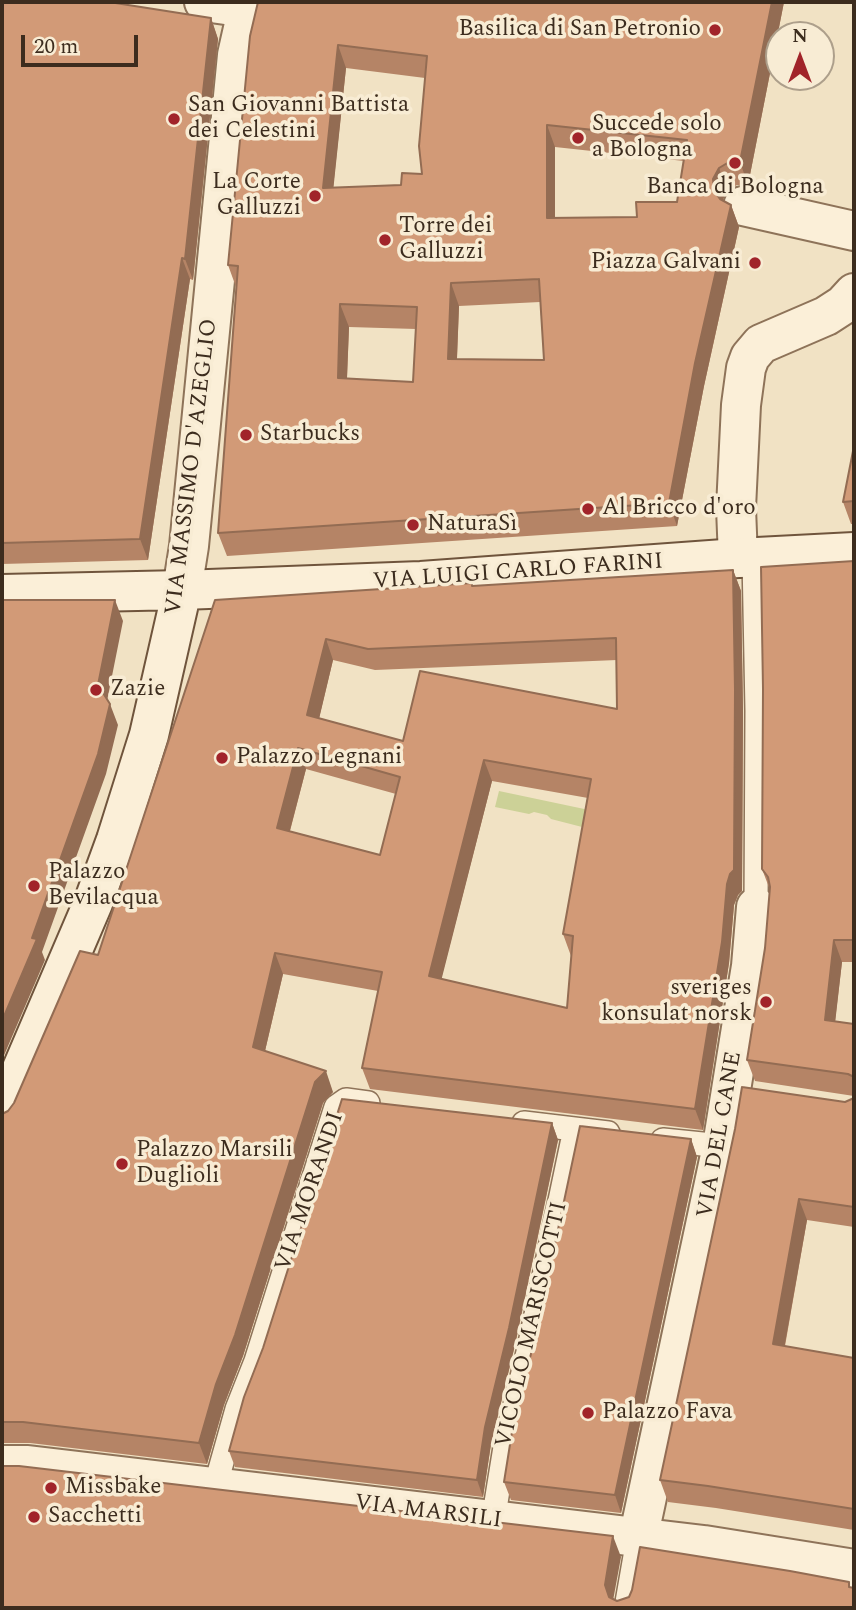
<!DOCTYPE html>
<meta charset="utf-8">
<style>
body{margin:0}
#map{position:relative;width:856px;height:1610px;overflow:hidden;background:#f1e2c4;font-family:Spectral,serif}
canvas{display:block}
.frame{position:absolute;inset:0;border:4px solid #3c2c1e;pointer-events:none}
.north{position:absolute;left:765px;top:21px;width:70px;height:70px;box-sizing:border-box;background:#f8ecd4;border:2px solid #ad9f8b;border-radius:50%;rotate:0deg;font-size:19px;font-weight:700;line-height:28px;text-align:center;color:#3c2c1e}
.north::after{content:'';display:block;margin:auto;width:24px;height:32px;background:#a1242a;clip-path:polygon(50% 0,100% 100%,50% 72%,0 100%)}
.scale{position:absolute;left:21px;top:35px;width:117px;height:32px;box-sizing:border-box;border:4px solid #3c2c1e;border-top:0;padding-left:9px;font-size:21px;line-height:24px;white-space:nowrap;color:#3c2c1e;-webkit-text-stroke:5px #f8ecd4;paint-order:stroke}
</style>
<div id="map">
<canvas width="856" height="1610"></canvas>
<div class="frame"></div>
<div class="north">N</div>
<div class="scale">20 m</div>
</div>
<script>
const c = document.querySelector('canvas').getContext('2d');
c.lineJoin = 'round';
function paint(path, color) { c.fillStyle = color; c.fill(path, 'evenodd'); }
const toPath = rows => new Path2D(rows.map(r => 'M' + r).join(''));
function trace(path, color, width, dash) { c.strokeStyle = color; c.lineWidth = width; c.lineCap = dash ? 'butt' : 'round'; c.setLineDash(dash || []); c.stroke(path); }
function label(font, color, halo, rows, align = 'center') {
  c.font = font + ' Spectral,serif'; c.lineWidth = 7; c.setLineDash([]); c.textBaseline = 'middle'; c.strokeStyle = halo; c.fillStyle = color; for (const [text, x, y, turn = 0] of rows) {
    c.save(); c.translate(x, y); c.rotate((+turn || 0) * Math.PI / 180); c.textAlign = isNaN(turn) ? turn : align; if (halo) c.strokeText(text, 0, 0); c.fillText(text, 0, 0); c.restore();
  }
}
paint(toPath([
 [499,791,589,810,586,828,551,819,547,815,534,812,529,814,495,807]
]), '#ccd197');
const lane = toPath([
 [754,558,757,711,756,907],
 [524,1123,608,1133],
 [663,1140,722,1146],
 [215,1487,237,1409,256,1361,336,1107,346,1100,368,1103],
 [493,1521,505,1447,529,1348,575,1129],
 [626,1608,638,1539]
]);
const street = toPath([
 [204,2,247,8],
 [743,206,854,231],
 [738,558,736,508,741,405,746,368,750,357,761,344,826,316,843,305,854,293],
 [182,590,189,546,237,55,249,2],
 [2,1465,28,1465,704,1545,854,1569],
 [638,1539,722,1146,751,966,756,907]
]);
const secondary = toPath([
 [2,594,182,590,421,581,738,558,854,552],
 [2,1115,93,903,116,840,149,735,182,590]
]);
trace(lane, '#8e7359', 26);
trace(street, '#8e7359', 42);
trace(secondary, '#6f543c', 42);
trace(lane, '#fbefd8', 23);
trace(street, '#fbefd8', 38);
trace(secondary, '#fbefd8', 38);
paint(toPath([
 [2,2,211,18,218,39,193,280,190,279,148,560,2,564],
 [258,2,784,2,748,185,737,185,727,191,722,201,731,205,739,227,704,386,677,526,227,556,218,533,236,287,228,265],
 [346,68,425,78,422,174,401,185,333,188],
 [555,147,684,161,677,202,637,217,555,218],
 [540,302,544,360,457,359,459,306],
 [349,327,416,329,413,382,347,379],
 [854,446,854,524,851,524,843,502],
 [854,561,854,962,842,962,835,1021,854,1024,854,1096,755,1081,747,1060,765,948,770,890,762,869],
 [733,570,741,591,743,711,742,891,738,895,734,905,729,963,703,1130,370,1089,362,1068,378,991,283,974,265,1051,333,1092,323,1103,243,1356,224,1405,207,1464,30,1443,2,1443,2,1114,8,1111,14,1103,98,955,215,600,472,583,473,586],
 [333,660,375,670,617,660,617,709,403,741,319,718],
 [306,769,396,794,380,855,290,831],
 [492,781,588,798,563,934,571,956,567,1008,441,979],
 [854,1098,854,1227,807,1220,785,1346,854,1358,854,1530,716,1508,668,1502,660,1480,845,1102],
 [552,1123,558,1140,515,1345,491,1444,483,1497,235,1467,229,1451],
 [691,1139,697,1157,621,1513,511,1500,504,1482]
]), '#b58466');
paint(toPath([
 [772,2,784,2,748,185,740,162],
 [211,18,218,39,193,280,185,259],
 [338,45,346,68,331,211,323,188],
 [547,125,555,147,555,240,547,218],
 [719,168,727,191,722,202,714,191,713,179],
 [731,205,739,227,704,386,677,526,669,503,695,363],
 [182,258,190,279,148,560,140,539],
 [451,283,459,306,456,381,448,359],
 [340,304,349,327,346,401,338,378],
 [733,570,741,591,743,711,742,891,738,895,734,905,729,963,703,1130,695,1109],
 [115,600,123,621,106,706,98,685],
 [326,639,333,660,315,736,307,715],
 [110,704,118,725,106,774,42,952,45,960,2,1060,2,1021,32,938],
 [298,748,306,769,285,849,277,828],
 [484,760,492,781,437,997,429,976],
 [834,940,842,962,833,1041,825,1020],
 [275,953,283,974,261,1068,253,1047],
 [326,1071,333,1092,323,1103,243,1356,224,1405,207,1464,199,1443,216,1384,315,1082],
 [552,1123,558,1140,515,1345,491,1444,483,1497,477,1480,485,1427],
 [691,1139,697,1157,621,1513,615,1495],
 [799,1199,807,1220,781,1366,773,1344],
 [613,1536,621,1557,612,1606,605,1585]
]), '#936c53');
const building = toPath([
 [2,2,109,2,211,18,185,259,182,258,140,539,2,543,2,2],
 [258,2,772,2,740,162,729,162,719,168,713,179,714,191,720,199,731,205,695,363,669,503,218,533,238,266,228,265,250,36,258,2],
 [338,45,427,56,419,146,422,174,402,173,401,185,323,188,338,45],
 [547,125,687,140,677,202,636,202,637,217,547,218,547,125],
 [539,279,544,360,448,359,451,283,539,279],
 [340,304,417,307,413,382,338,378,340,304],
 [854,446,854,501,843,502,854,446],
 [854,561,854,940,834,940,825,1020,854,1024,854,1077,848,1074,747,1060,765,948,770,887,768,877,762,869,763,689,761,567,854,561],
 [733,570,735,690,734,870,730,874,727,884,722,942,695,1109,362,1068,382,972,275,953,253,1047,326,1071,315,1082,235,1335,216,1384,199,1443,23,1422,2,1422,2,1114,8,1111,14,1103,80,951,98,955,215,600,472,583,472,586,733,570],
 [616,638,617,709,420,671,403,741,307,715,326,639,368,649,616,638],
 [298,748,400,777,380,855,277,828,298,748],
 [484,760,591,779,563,934,573,936,567,1008,429,976,484,760],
 [2,600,115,600,98,685,110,704,98,754,32,938,37,939,2,1021,2,600],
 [742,1087,845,1102,854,1098,854,1207,799,1199,773,1344,854,1358,854,1509,708,1486,660,1480,735,1129,742,1087],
 [342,1099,552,1123,509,1328,485,1427,477,1480,229,1451,244,1397,263,1348,342,1099],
 [580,1126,691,1139,615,1495,504,1482,512,1432,536,1333,580,1126],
 [2,1466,19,1466,613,1536,605,1585,609,1597,617,1601,629,1597,632,1590,640,1547,790,1571,849,1582,849,1587,854,1588,854,1608,2,1608,2,1466]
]);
paint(building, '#d29a77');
trace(building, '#936c53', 2);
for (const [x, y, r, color] of [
 [715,30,7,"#a1242a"],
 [174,119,7,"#a1242a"],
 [578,138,7,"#a1242a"],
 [735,163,7,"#a1242a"],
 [315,196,7,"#a1242a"],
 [385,240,7,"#a1242a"],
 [755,263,7,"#a1242a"],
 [246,435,7,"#a1242a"],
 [588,509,7,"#a1242a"],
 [413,525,7,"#a1242a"],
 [96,690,7,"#a1242a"],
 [222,758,7,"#a1242a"],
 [34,886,7,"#a1242a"],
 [766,1002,7,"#a1242a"],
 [122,1164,7,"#a1242a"],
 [588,1413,7,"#a1242a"],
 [51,1488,7,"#a1242a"],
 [34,1517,7,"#a1242a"]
]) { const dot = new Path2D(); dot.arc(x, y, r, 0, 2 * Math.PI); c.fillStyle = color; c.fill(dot); trace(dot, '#f8ecd4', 2.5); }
label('23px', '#3c2c1e', '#f8ecd4', [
 ["Basilica di San Petronio",701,30,"right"],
 ["San Giovanni Battista",188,106],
 ["dei Celestini",188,132],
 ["Succede solo",592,125],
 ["a Bologna",592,151],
 ["La Corte",301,183,"right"],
 ["Galluzzi",301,209,"right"],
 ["Banca di Bologna",735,188,"center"],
 ["Torre dei",399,227],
 ["Galluzzi",399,253],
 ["Piazza Galvani",741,263,"right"],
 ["Starbucks",260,435],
 ["Al Bricco d'oro",602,509],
 ["NaturaSì",427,525],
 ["Zazie",110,690],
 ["Palazzo Legnani",236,758],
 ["Palazzo",48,873],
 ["Bevilacqua",48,899],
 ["sveriges",752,989,"right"],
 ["konsulat norsk",752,1015,"right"],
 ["Palazzo Marsili",136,1151],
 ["Duglioli",136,1177],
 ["Palazzo Fava",602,1413],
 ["Missbake",65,1488],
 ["Sacchetti",48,1517]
], 'left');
label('23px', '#3c2c1e', '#f8ecd4', [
 ["VIA MASSIMO D'AZEGLIO",193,467,-83],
 ["VIA LUIGI CARLO FARINI",518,573,-4],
 ["VIA DEL CANE",721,1135,-80],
 ["VIA MORANDI",311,1192,-71],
 ["VICOLO MARISCOTTI",533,1325,-77],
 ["VIA MARSILI",428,1513,7]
]);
</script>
